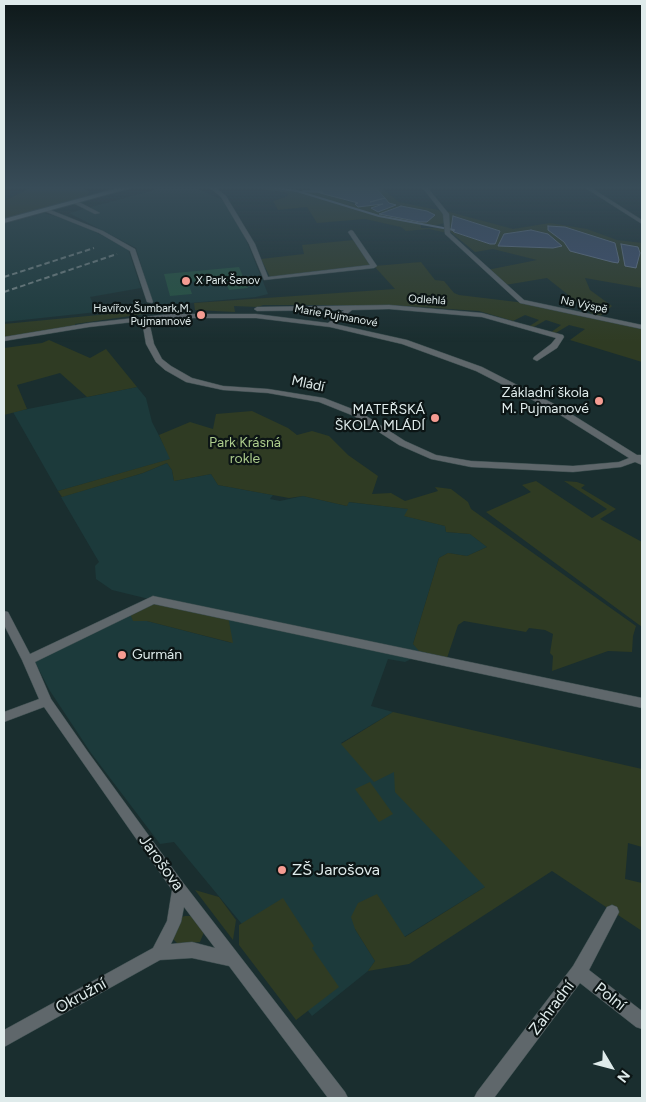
<!DOCTYPE html>
<meta charset="utf-8">
<style>
body{margin:0}
#map{position:relative;width:646px;height:1102px;overflow:hidden;background:#1a2e2f;font-family:Figtree,sans-serif}
canvas{display:block}
.frame{position:absolute;inset:0;border:5px solid #dfebeb;pointer-events:none}
.north{position:absolute;left:586px;top:1042px;width:50px;height:50px;-webkit-text-stroke:4px #0c1515;paint-order:stroke;rotate:127deg;font-size:14px;font-weight:700;line-height:20px;text-align:center;color:#dfebeb}
.north::after{content:'';display:block;margin:auto;width:18px;height:22px;background:#dfebeb;clip-path:polygon(50% 0,100% 100%,50% 72%,0 100%)}
</style>
<div id="map">
<canvas width="646" height="1102"></canvas>
<div class="frame"></div>
<div class="north">N</div>
</div>
<script>
const c = document.querySelector('canvas').getContext('2d');
c.lineJoin = 'round';
function paint(path, color) { c.fillStyle = color; c.fill(path, 'evenodd'); }
const toPath = rows => new Path2D(rows.map(r => 'M' + r).join(''));
function trace(path, color, width, dash) { c.strokeStyle = color; c.lineWidth = width; c.lineCap = dash ? 'butt' : 'round'; c.setLineDash(dash || []); c.stroke(path); }
function label(font, color, halo, rows, align = 'center') {
  c.font = font + ' Figtree,sans-serif'; c.lineWidth = 4.5; c.setLineDash([]); c.textBaseline = 'middle'; c.strokeStyle = halo; c.fillStyle = color; for (const [text, x, y, turn = 0] of rows) {
    c.save(); c.translate(x, y); c.rotate((+turn || 0) * Math.PI / 180); c.textAlign = isNaN(turn) ? turn : align; if (halo) c.strokeText(text, 0, 0); c.fillText(text, 0, 0); c.restore();
  }
}
paint(toPath([
 [165,187,193,187,221,199,236,215,268,294,256,297,168,305,155,303,152,301,136,248,69,213],
 [44,213,78,223,128,249,141,288,90,297,97,312,4,322,4,224],
 [137,387,146,398,152,422,171,459,58,491,13,412],
 [167,463,172,470,174,481,211,474,218,485,273,495,270,499,280,501,303,496,347,506,348,502,409,509,405,516,445,526,446,532,470,534,487,547,467,556,448,553,439,558,413,644,424,653,405,662,388,659,371,706,393,712,341,743,394,772,546,826,485,887,404,937,377,895,355,929,375,961,368,971,312,1016,241,923,174,842,160,844,91,753,50,691,33,658,129,611,134,621,147,621,232,643,153,600,112,590,96,579,95,566,99,562,61,497,143,473]
]), '#1c3a3b');
paint(toPath([
 [32,187,81,187,90,192,86,197,4,219,4,201],
 [248,187,275,187,297,191,320,190,354,204,385,197,375,187,380,187,399,202,443,211,445,223,433,226,421,224,421,228,445,228,447,233,429,229,406,231,401,227,365,219,317,223,307,207,278,210,273,201,288,196,287,193],
 [401,206,420,222,380,214],
 [446,211,513,229,550,223,587,229,617,240,642,243,642,288,585,278,590,290,612,306,598,318,642,327,642,362,570,340,585,329,569,325,554,334,550,333,561,325,546,320,532,328,528,327,539,320,525,315,513,321,479,311,390,305,263,305,258,307,234,306,235,312,195,310,194,303,395,289,374,266,421,262,435,280,444,281,454,293,459,295,525,303,596,317,547,278,505,285,487,270,537,260,493,249,475,252,448,230],
 [453,216,500,231,496,242,490,244,454,232],
 [531,230,548,234,561,246,553,248,498,246,504,234],
 [354,240,371,265,270,277,261,259,304,254,302,245],
 [151,310,151,313,75,324,75,326,4,338,4,324],
 [49,340,90,358,106,349,137,387,87,397,60,373,17,385,27,409,4,415,4,348,42,343],
 [252,411,288,428,297,435,312,431,329,436,348,455,378,476,372,494,391,493,405,501,438,491,435,487,451,489,468,502,471,509,636,626,633,636,632,652,608,651,552,671,553,656,550,653,553,634,545,630,529,628,526,632,464,621,458,625,447,658,419,651,413,644,439,558,448,553,467,556,487,547,470,534,446,532,445,526,404,516,408,509,349,502,347,506,303,496,289,498,218,485,211,474,174,481,172,470,167,463,143,473,62,497,58,491,170,459,159,435,190,422,213,429,216,414],
 [536,481,592,518,607,509,564,481,577,482,585,485,581,488,616,509,600,519,642,542,642,627,486,512,531,492,522,485],
 [153,600,228,616,233,643,147,621,133,621,129,611],
 [393,712,642,769,642,847,628,843,625,879,642,883,642,931,552,871,409,964,368,971,375,961,355,929,351,917,358,903,377,894,405,937,485,887,395,792,394,772,374,782,341,744],
 [370,782,393,814,379,822,355,789],
 [195,890,219,897,236,920,233,940],
 [283,898,314,946,312,948,339,987,296,1020,239,945,239,925],
 [185,916,191,916,204,932,200,942,178,944,172,938,182,917]
]), '#2f3b23');
const water = toPath([
 [309,187,375,187,385,198,370,202,385,198,389,203,396,205,378,212,371,208,383,204,358,207,355,204,358,203,320,193,320,190,312,191,309,187],
 [401,206,427,211,435,215,427,222,420,222,379,214,401,206],
 [453,216,500,231,496,242,495,244,490,244,454,232,451,229,453,216],
 [548,226,565,227,615,243,619,260,618,263,612,262,570,251,564,242,548,230,548,226],
 [531,230,548,234,562,246,553,248,498,246,504,234,531,230],
 [621,244,638,247,640,253,636,268,625,266,621,244]
]);
paint(water, '#435276');
trace(water, '#728099', 1);
trace(toPath([
 [271,187,297,191,379,216,454,230],
 [303,191,322,192]
]), '#728099', 2);
paint(toPath([
 [239,267,248,288,229,290,224,279,188,282,192,294,170,296,164,274]
]), '#245340');
const street = toPath([
 [209,187,215,187,226,196,255,244,268,277,370,265,348,232,351,230,353,231,377,266,374,268,264,280,249,244,221,197,209,187],
 [422,187,427,187,449,214,450,233,524,300,642,325,642,329,520,303,445,234,443,214,422,187],
 [584,187,590,187,642,220,642,224,584,187],
 [73,201,77,201,100,213,95,214,73,203,73,201],
 [44,209,48,209,103,231,135,249,153,302,152,303,147,302,130,251,99,233,44,211,44,209],
 [389,305,482,313,563,335,564,337,557,348,537,361,533,359,534,357,551,344,556,338,482,317,389,309,352,310,335,324,407,340,482,367,560,407,637,455,642,455,642,465,635,462,621,467,573,472,471,467,431,459,399,445,354,416,319,402,268,393,223,390,186,382,165,370,156,362,146,344,142,321,89,327,4,341,4,337,89,323,171,314,256,314,328,323,344,310,257,311,254,309,257,307,389,305],
 [171,318,256,318,330,327,402,344,476,371,554,411,629,458,619,462,573,466,471,461,436,455,405,441,360,412,324,398,268,389,223,386,192,378,171,366,162,359,154,344,149,321,171,318],
 [153,596,642,698,642,708,154,604,35,662,51,699,88,752,184,884,345,1092,348,1098,328,1098,229,966,192,958,160,960,4,1047,4,1030,153,948,167,921,172,890,44,707,4,722,4,712,39,699,22,660,4,625,4,611,8,612,30,654,153,596],
 [184,907,215,948,192,942,171,944,181,922,184,907],
 [612,905,617,907,619,912,589,970,642,1011,642,1029,636,1027,580,983,494,1098,474,1098,477,1092,573,966,607,907,612,905]
]);
const secondary = toPath([
 [122,187,134,187,4,223,4,219,122,187]
]);
trace(street, '#3a4c4d', 1);
trace(secondary, '#3a4c4d', 2);
paint(street, '#5f676b');
paint(secondary, '#7c8990');
trace(toPath([
 [4,277,94,248],
 [4,292,117,254]
]), '#798989', 2, [5.5, 3]);
const sky = c.createLinearGradient(0, 0, 0, 342);
sky.addColorStop(0, '#0e191a');
sky.addColorStop(0.55, '#384c58');
sky.addColorStop(1, '#384c5800');
c.fillStyle = sky;
c.fillRect(0, 0, 646, 342);
for (const [x, y, r, color] of [
 [186,281,5,"#f59c92"],
 [201,315,5,"#f59c92"],
 [599,401,5,"#f59c92"],
 [435,418,5,"#f59c92"],
 [122,655,5,"#f59c92"],
 [282,870,5,"#f59c92"]
]) { const dot = new Path2D(); dot.arc(x, y, r, 0, 2 * Math.PI); c.fillStyle = color; c.fill(dot); trace(dot, '#0c1515', 2); }
label('11px', '#dfebeb', '#0c1515', [
 ["X Park Šenov",196,281],
 ["Havířov,Šumbark,M.",191,309,"right"],
 ["Pujmannové",191,322,"right"]
], 'left');
label('11px', '#dfebeb', '#0c1515', [
 ["Odlehlá",427,300,4],
 ["Na Výspě",584,305,12],
 ["Marie Pujmanové",336,316,10]
]);
label('14px', '#dfebeb', '#0c1515', [
 ["Mládí",308,384,12]
]);
label('14px', '#dfebeb', '#0c1515', [
 ["Základní škola",589,393],
 ["M. Pujmanové",589,409],
 ["MATEŘSKÁ",425,410],
 ["ŠKOLA MLÁDÍ",425,426],
 ["Gurmán",132,655,"left"]
], 'right');
label('14px', '#accc8c', '#0c1515', [
 ["Park Krásná",245,443],
 ["rokle",245,459]
]);
label('16px', '#dfebeb', '#0c1515', [
 ["Jarošova",161,863,54],
 ["Okružní",81,996,-29],
 ["Polní",610,997,38],
 ["Zahradní",552,1008,-53]
]);
label('16px', '#dfebeb', '#0c1515', [
 ["ZŠ Jarošova",292,870]
], 'left');
</script>
